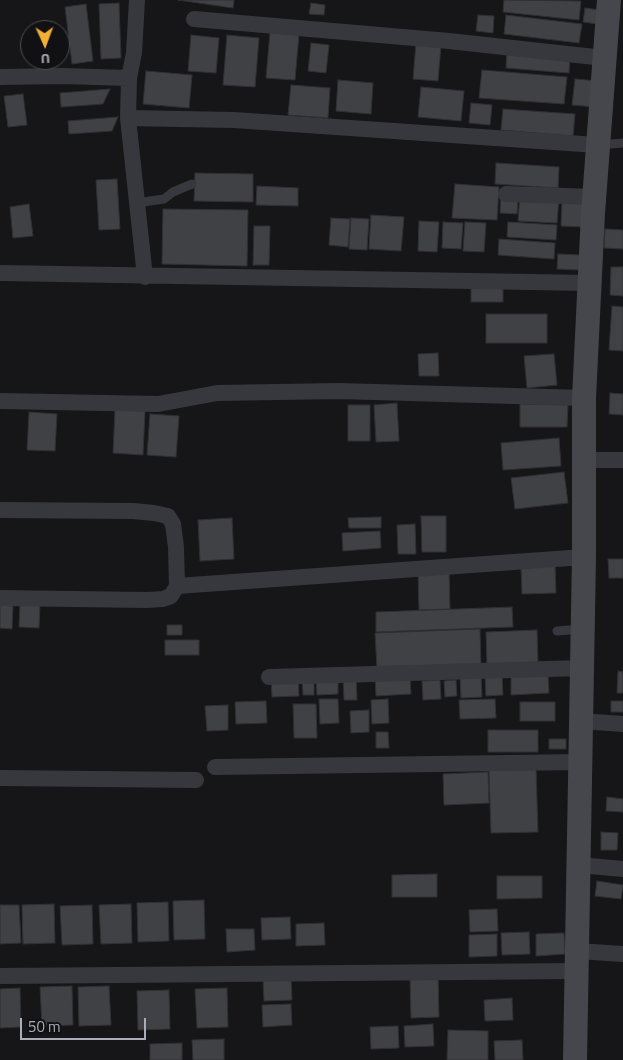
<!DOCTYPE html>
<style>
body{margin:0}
#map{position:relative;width:623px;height:1060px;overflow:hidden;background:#161618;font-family:"Titillium Web",sans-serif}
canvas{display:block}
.north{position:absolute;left:20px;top:20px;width:50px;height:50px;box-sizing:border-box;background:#111113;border:1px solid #4d4f55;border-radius:50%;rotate:178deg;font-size:14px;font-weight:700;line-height:20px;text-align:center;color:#a8adb8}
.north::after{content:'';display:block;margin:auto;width:18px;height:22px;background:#f2b134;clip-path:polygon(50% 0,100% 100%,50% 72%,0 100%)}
.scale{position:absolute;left:20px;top:1018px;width:126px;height:22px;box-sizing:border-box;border:2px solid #a8adb8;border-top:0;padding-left:6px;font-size:15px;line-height:18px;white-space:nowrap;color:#a8adb8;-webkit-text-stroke:4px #111113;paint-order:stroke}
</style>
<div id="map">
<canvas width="623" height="1060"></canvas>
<div class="north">U</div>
<div class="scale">50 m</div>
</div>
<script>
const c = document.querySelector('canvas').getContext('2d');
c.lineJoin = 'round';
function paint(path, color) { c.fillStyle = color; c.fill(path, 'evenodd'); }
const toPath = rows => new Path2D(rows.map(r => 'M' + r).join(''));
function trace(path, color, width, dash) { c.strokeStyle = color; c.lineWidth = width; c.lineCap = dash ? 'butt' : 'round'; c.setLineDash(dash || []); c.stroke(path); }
const building = toPath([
 [178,0,234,0,233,8,178,0],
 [504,0,581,1,579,20,503,12,504,0],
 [119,3,121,58,101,59,99,4,119,3],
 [311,3,325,5,324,15,309,14,311,3],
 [86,4,93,61,72,64,65,7,86,4],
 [585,8,600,10,598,24,583,22,585,8],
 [478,15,494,16,493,33,476,31,478,15],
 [506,15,582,24,579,43,504,34,506,15],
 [53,22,54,30,34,30,34,24,53,22],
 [270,32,299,34,295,80,266,78,270,32],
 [191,35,219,38,216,73,188,71,191,35],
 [227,35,259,38,255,87,223,85,227,35],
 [311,43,329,45,326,73,308,71,311,43],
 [416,43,441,45,438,81,413,79,416,43],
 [507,50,570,55,569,73,506,68,507,50],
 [482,70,567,77,564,104,479,98,482,70],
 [146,71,192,75,189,108,143,104,146,71],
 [575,79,598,81,596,107,572,105,575,79],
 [338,80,373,83,371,114,336,111,338,80],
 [291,85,330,88,328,118,288,115,291,85],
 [421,87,464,91,461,121,418,117,421,87],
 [110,89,103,104,61,107,60,93,110,89],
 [23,94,27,125,8,127,4,96,23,94],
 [471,103,492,105,490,125,469,123,471,103],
 [503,109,575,114,573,136,501,130,503,109],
 [118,117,112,131,69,134,68,121,118,117],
 [496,163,559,167,558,188,495,184,496,163],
 [195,173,253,174,253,202,194,201,195,173],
 [117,179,120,229,99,230,96,180,117,179],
 [455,184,499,187,497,220,452,218,455,184],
 [257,186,298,188,298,206,256,205,257,186],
 [520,194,559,197,557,223,518,221,520,194],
 [501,195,518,196,517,214,500,213,501,195],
 [562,203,584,204,583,227,561,226,562,203],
 [29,204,33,236,13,238,10,207,29,204],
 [163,209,248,210,247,266,162,264,163,209],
 [371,215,404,217,401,251,369,249,371,215],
 [331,218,350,219,348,247,329,245,331,218],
 [351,218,369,219,367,250,349,249,351,218],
 [419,221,439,222,437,252,418,251,419,221],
 [443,222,463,223,461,249,442,248,443,222],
 [465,222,486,223,484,252,463,251,465,222],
 [508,222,557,225,556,240,507,237,508,222],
 [254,226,270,226,269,265,253,265,254,226],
 [605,229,623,230,623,249,604,248,605,229],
 [499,239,555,243,554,259,498,255,499,239],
 [558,254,581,255,580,270,557,269,558,254],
 [611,267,623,267,623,296,610,295,611,267],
 [471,282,503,283,503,302,471,302,471,282],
 [612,306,623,307,623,351,609,350,612,306],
 [486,314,547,314,547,343,486,343,486,314],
 [438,353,439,376,419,376,418,354,438,353],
 [554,354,557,385,527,388,524,356,554,354],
 [610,393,623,394,623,415,609,414,610,393],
 [397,403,399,441,376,442,374,405,397,403],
 [520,404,568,405,567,427,520,427,520,404],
 [348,405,370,405,370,441,348,441,348,405],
 [115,410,145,411,143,455,113,453,115,410],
 [29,412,57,414,55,451,27,450,29,412],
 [150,414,179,416,176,457,147,455,150,414],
 [559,438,561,466,503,470,501,443,559,438],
 [564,472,568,503,515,509,511,478,564,472],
 [421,516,446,516,446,552,422,552,421,516],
 [381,517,381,528,349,528,348,518,381,517],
 [232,518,234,559,200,561,198,520,232,518],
 [415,524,416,554,398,554,397,525,415,524],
 [380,531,381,548,343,551,342,533,380,531],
 [608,559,623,559,623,578,609,578,608,559],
 [555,565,556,593,522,594,521,567,555,565],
 [449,569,450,609,419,610,418,571,449,569],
 [20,604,40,605,39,628,19,627,20,604],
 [0,605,13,606,12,629,0,628,0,605],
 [512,607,513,627,376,632,376,612,512,607],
 [167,625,182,625,182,635,167,635,167,625],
 [480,629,481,666,377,669,375,633,480,629],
 [537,630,538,664,487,666,486,632,537,630],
 [165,640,199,640,199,655,165,655,165,640],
 [618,671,623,672,623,693,617,693,618,671],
 [548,674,549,693,511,695,511,675,548,674],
 [356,675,357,700,344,700,343,676,356,675],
 [410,675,411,694,376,696,375,676,410,675],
 [481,675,482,697,461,698,460,676,481,675],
 [502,675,503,695,486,696,485,676,502,675],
 [298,676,299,696,272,697,271,677,298,676],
 [314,677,314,695,303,695,302,678,314,677],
 [338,677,338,694,317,695,316,678,338,677],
 [440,680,441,699,423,700,422,681,440,680],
 [456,680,457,696,445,697,444,681,456,680],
 [319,699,338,699,339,723,320,724,319,699],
 [388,699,389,723,372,724,371,700,388,699],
 [495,699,496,718,460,719,459,700,495,699],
 [266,701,267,723,236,724,235,702,266,701],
 [611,701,623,701,623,712,611,712,611,701],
 [520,702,555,702,555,721,520,721,520,702],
 [293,704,316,704,317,738,294,738,293,704],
 [228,705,228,730,207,731,205,706,228,705],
 [369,710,369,732,351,733,350,711,369,710],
 [488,730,538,730,538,752,488,752,488,730],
 [376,732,388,732,389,748,376,748,376,732],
 [549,739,566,739,566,749,549,749,549,739],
 [536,768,538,832,491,833,489,770,536,768],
 [488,772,489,803,444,805,443,774,488,772],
 [607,797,623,799,623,812,606,811,607,797],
 [601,832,618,833,617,850,601,850,601,832],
 [437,874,437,897,392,897,392,875,437,874],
 [497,876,542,876,542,898,497,899,497,876],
 [597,881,623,885,621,899,595,896,597,881],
 [204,900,205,939,174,940,173,901,204,900],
 [168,902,169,941,138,942,137,903,168,902],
 [54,904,55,943,23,944,22,905,54,904],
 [131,904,132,943,101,944,99,905,131,904],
 [0,905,19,905,21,943,0,944,0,905],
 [92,905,93,944,62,945,60,906,92,905],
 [497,909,498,931,470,932,469,910,497,909],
 [290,917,291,939,262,940,261,918,290,917],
 [324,923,325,945,296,946,296,924,324,923],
 [226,929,254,929,255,950,227,952,226,929],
 [529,932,530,954,502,955,501,933,529,932],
 [564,933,565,954,536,956,536,934,564,933],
 [497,934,497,956,469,957,469,935,497,934],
 [438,976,439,1017,411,1018,410,977,438,976],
 [291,978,292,1000,264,1001,263,979,291,978],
 [72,986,73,1025,42,1026,40,987,72,986],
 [109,986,111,1025,79,1026,78,987,109,986],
 [20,988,21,1027,0,1028,0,989,20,988],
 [227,988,228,1027,197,1028,195,989,227,988],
 [169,990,170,1029,138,1030,137,991,169,990],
 [512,998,513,1020,485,1021,484,1000,512,998],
 [291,1004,292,1025,263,1027,262,1005,291,1004],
 [433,1024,434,1046,405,1047,404,1026,433,1024],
 [398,1026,399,1048,371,1049,370,1027,398,1026],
 [448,1030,488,1031,488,1060,447,1060,448,1030],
 [224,1039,224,1060,193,1060,192,1040,224,1039],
 [522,1040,523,1060,495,1060,494,1041,522,1040],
 [182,1043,182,1060,150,1060,150,1044,182,1043]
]);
paint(building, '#404145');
trace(building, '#303034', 1);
trace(toPath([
 [598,145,623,143],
 [136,203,164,199,173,192,192,184],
 [557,631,582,629]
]), '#37383d', 9);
trace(toPath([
 [194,19,449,41,604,58],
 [0,77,63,76,129,78,128,118],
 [129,78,134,53,137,0],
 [506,194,594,197],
 [0,273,589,283],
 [145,277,128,118,234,120,597,145],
 [0,401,158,404,217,393,339,391,584,398],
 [584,460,623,460],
 [0,510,133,511,154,513,168,516,173,524,176,547,177,586,171,596,163,599,147,600,0,598],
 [177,586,584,557],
 [269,677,582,668],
 [581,721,623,724],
 [215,767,581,762],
 [0,778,196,780],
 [579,865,623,869],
 [577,951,623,954],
 [0,976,577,971]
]), '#37383d', 16);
trace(toPath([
 [575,1060,584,557,584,398,593,213,609,0]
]), '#45474d', 24);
</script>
